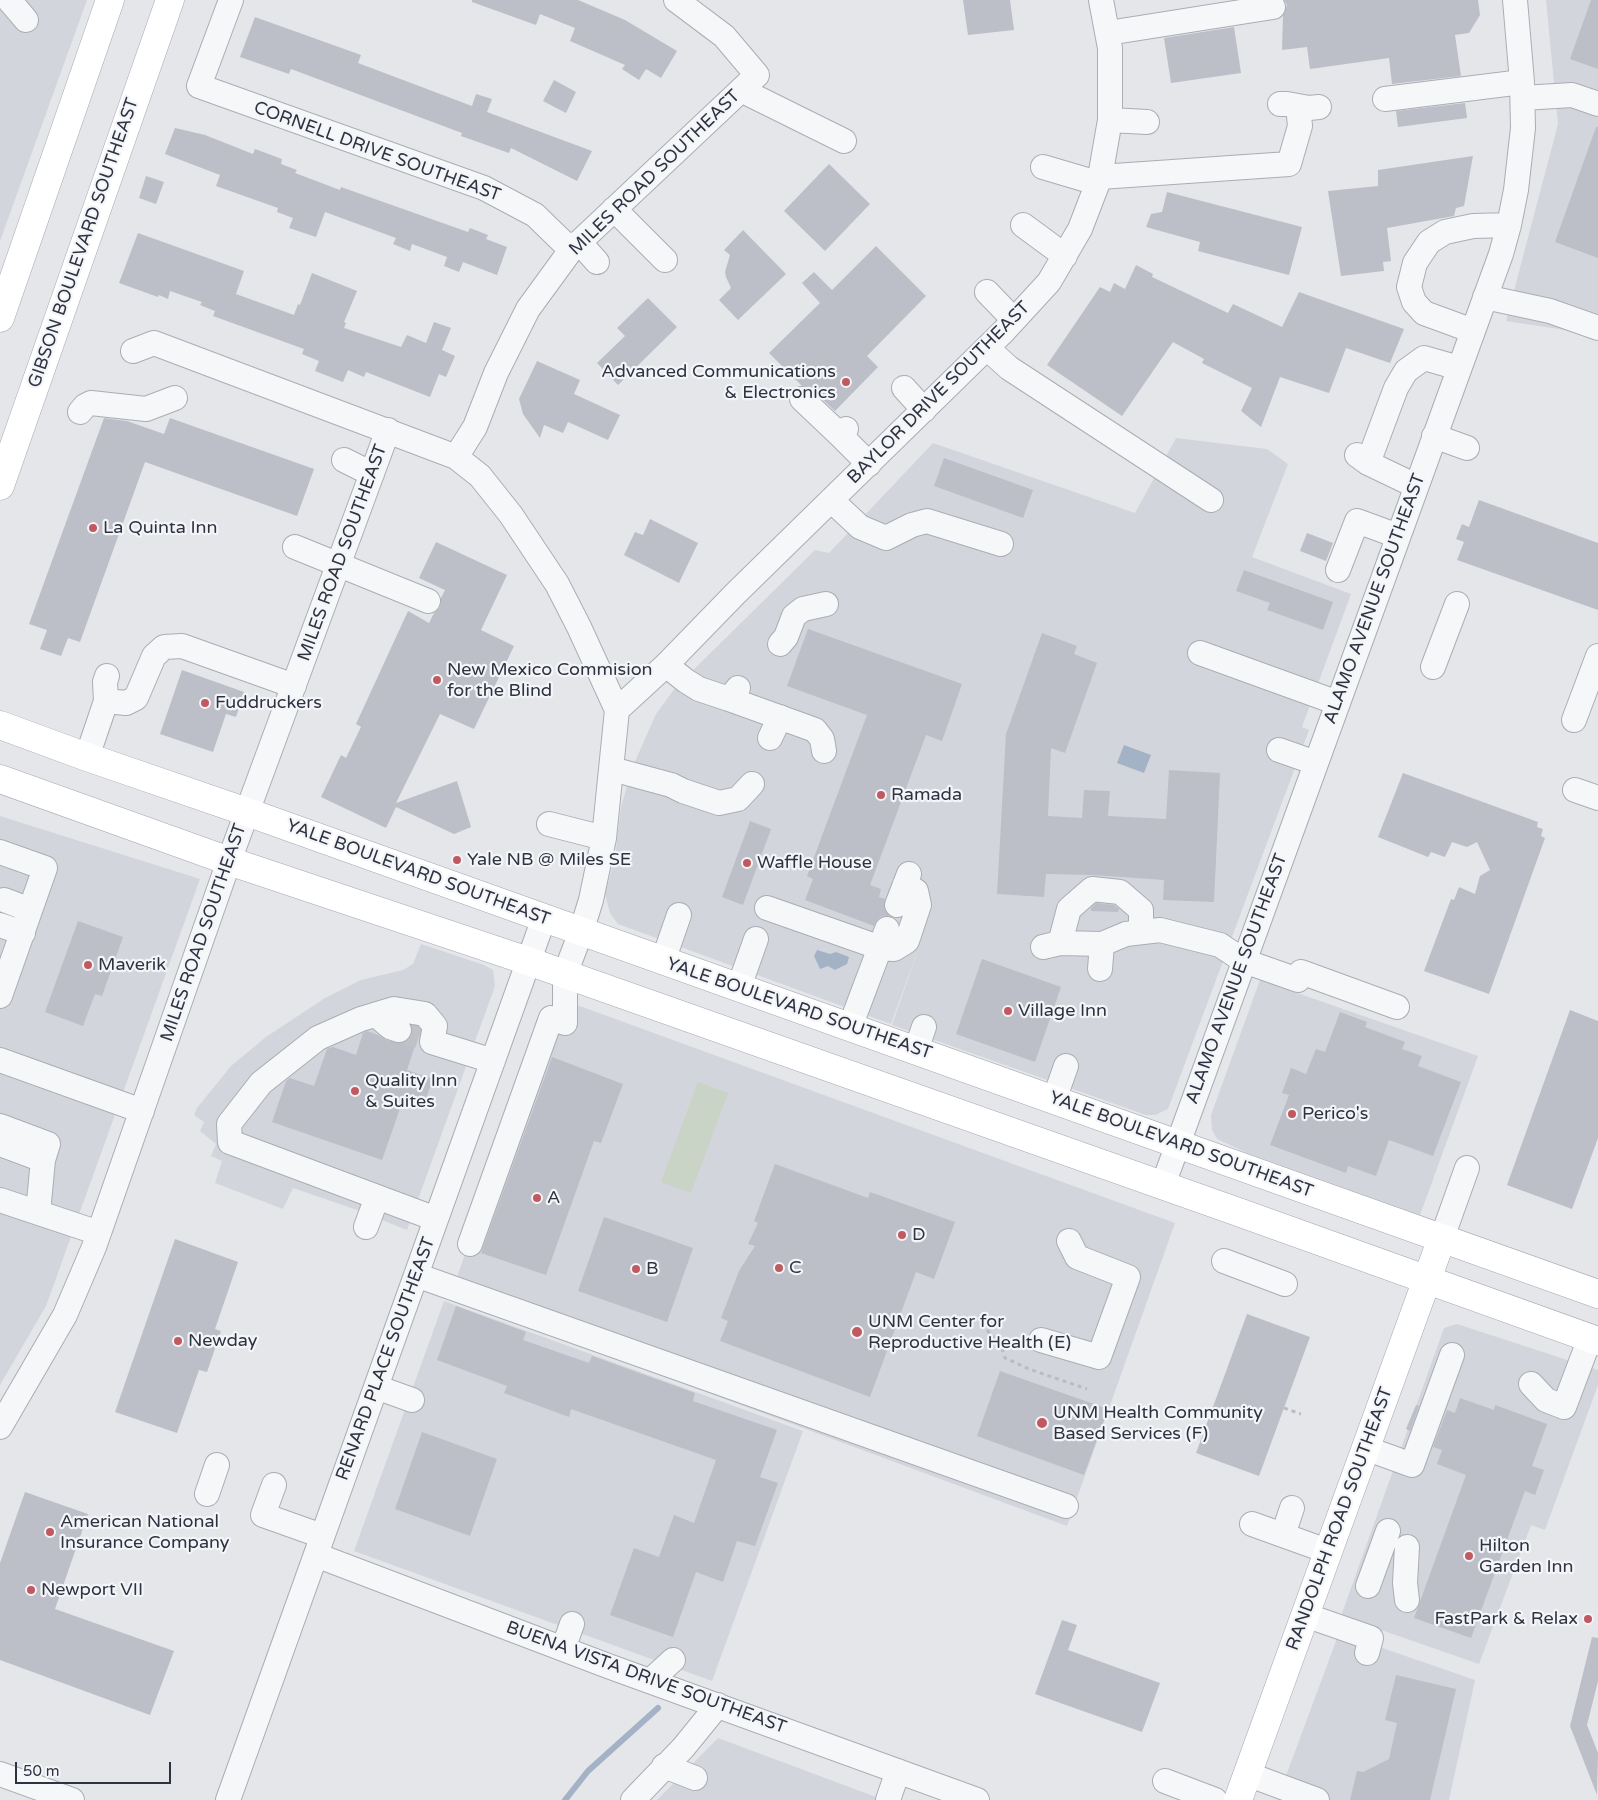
<!DOCTYPE html>
<style>
body{margin:0}
#map{position:relative;width:1598px;height:1800px;overflow:hidden;background:#e4e6ea;font-family:"Varela Round",sans-serif}
canvas{display:block}
.scale{position:absolute;left:15px;top:1762px;width:156px;height:22px;box-sizing:border-box;border:2px solid #2e3341;border-top:0;padding-left:6px;font-size:15px;line-height:18px;white-space:nowrap;color:#2e3341;-webkit-text-stroke:4px #f4f5f8;paint-order:stroke}
</style>
<div id="map">
<canvas width="1598" height="1800"></canvas>
<div class="scale">50 m</div>
</div>
<script>
const c = document.querySelector('canvas').getContext('2d');
c.lineJoin = 'round';
function paint(path, color) { c.fillStyle = color; c.fill(path, 'evenodd'); }
const toPath = rows => new Path2D(rows.map(r => 'M' + r).join(''));
function trace(path, color, width, dash) { c.strokeStyle = color; c.lineWidth = width; c.lineCap = dash ? 'butt' : 'round'; c.setLineDash(dash || []); c.stroke(path); }
function label(font, color, halo, rows, align = 'center') {
  c.font = font + ' "Varela Round",sans-serif'; c.lineWidth = 4.5; c.setLineDash([]); c.textBaseline = 'middle'; c.strokeStyle = halo; c.fillStyle = color; for (const [text, x, y, turn = 0] of rows) {
    c.save(); c.translate(x, y); c.rotate((+turn || 0) * Math.PI / 180); c.textAlign = isNaN(turn) ? turn : align; if (halo) c.strokeText(text, 0, 0); c.fillText(text, 0, 0); c.restore();
  }
}
paint(toPath([
 [0,0,87,0,0,241],
 [1546,0,1598,0,1598,335,1506,321,1558,124],
 [1176,438,1267,449,1288,464,1252,557,1351,594,1302,727,1309,730,1168,1109,1155,1115,1146,1115,892,1025,921,942,891,1024,618,924,610,913,605,894,615,857,621,807,633,766,656,714,675,688,815,550,829,553,933,443,1135,513],
 [0,816,200,879,46,1306,0,1385],
 [421,944,484,965,493,970,495,986,407,1230,360,1211,293,1188,283,1209,215,1183,222,1161,211,1156,216,1144,200,1131,204,1122,194,1115,197,1108,231,1066,266,1037,325,998,361,980,403,970,413,964],
 [1260,980,1478,1056,1420,1215,1247,1153,1217,1139,1212,1130,1211,1115],
 [555,997,1175,1223,1067,1526,450,1297],
 [444,1301,803,1431,712,1681,354,1551],
 [1457,1324,1598,1370,1598,1385,1545,1530,1531,1525,1479,1664,1341,1616,1444,1328],
 [1339,1633,1475,1680,1449,1800,1277,1800],
 [718,1738,884,1800,657,1800]
]), '#d3d5dc');
paint(toPath([
 [698,1082,728,1093,691,1193,661,1182]
]), '#c9d3c6');
paint(toPath([
 [1124,745,1151,755,1144,773,1117,763],
 [817,950,830,954,836,952,849,957,847,964,835,970,828,966,820,969,814,956]
]), '#a4b2c6');
trace(toPath([
 [565,1800,588,1771,658,1708]
]), '#a4b2c6', 6);
paint(toPath([
 [472,0,578,0,625,20,677,51,661,78,646,69,639,80,622,69,625,65,570,41,575,28,540,14,536,25,472,2],
 [963,0,1010,0,1014,30,968,35],
 [1284,0,1478,0,1480,15,1469,33,1455,35,1461,76,1392,84,1389,58,1310,69,1307,47,1282,50,1283,15,1287,5],
 [1591,0,1598,0,1598,69,1570,59],
 [255,17,361,55,358,63,472,106,476,94,492,99,487,112,592,151,577,181,511,148,509,153,461,136,462,133,291,69,289,74,240,57],
 [1234,27,1241,73,1171,83,1164,38],
 [554,80,576,92,566,113,543,101],
 [1465,103,1467,118,1398,127,1396,111],
 [1596,127,1598,127,1598,258,1555,242],
 [175,128,205,135,253,154,255,149,282,159,281,164,297,170,295,173,340,190,341,187,468,232,470,228,488,235,486,239,507,247,497,275,463,262,459,272,444,266,447,257,412,244,410,251,393,244,396,238,325,212,316,237,289,228,293,218,277,212,278,208,216,186,220,175,165,154],
 [1473,156,1464,206,1456,208,1454,216,1387,228,1391,261,1383,262,1384,271,1341,276,1328,191,1378,186,1378,170],
 [829,164,870,204,825,251,784,211],
 [146,176,164,182,156,204,139,198],
 [1167,192,1302,227,1289,275,1198,251,1200,242,1146,227,1151,214,1162,212],
 [743,230,786,274,738,320,719,300,731,288,726,277,725,272,730,255,724,250],
 [138,233,244,271,236,294,294,315,298,304,300,305,312,273,357,291,344,322,346,323,344,328,401,347,407,335,426,343,434,322,451,328,442,350,455,356,446,377,439,374,430,397,366,372,364,377,348,370,343,382,315,371,319,361,302,354,304,349,213,316,215,311,200,305,202,302,170,291,168,299,159,295,158,297,119,283],
 [876,246,926,296,867,356,878,367,835,411,811,389,802,386,769,353,820,303,802,283,814,272,832,290],
 [1136,265,1153,274,1152,277,1228,313,1233,304,1282,327,1299,292,1404,329,1390,363,1346,348,1329,393,1280,377,1261,427,1241,411,1252,388,1202,363,1204,359,1173,342,1122,416,1047,365,1100,287,1110,292,1114,283,1125,289],
 [648,298,677,327,618,385,597,363,625,336,617,328],
 [537,361,580,380,574,394,620,415,608,440,568,422,563,433,544,425,540,438,523,414,519,399],
 [104,418,127,421,164,434,170,418,314,469,297,516,145,462,80,642,68,638,61,656,40,649,47,630,29,624],
 [944,458,1033,490,1023,518,934,486],
 [1479,500,1598,543,1598,610,1457,560,1464,542,1456,539,1462,524,1469,527],
 [650,519,698,543,679,583,624,555,635,532,643,535],
 [1307,533,1333,543,1326,561,1300,551],
 [436,542,507,575,481,630,514,646,474,729,440,714,396,803,457,781,471,827,454,834,396,807,386,828,321,797,341,755,346,758,361,727,356,724,408,611,429,623,434,613,440,607,441,598,445,590,419,578],
 [1244,570,1333,602,1323,630,1267,610,1270,603,1236,591],
 [808,629,962,684,942,741,926,735,870,885,881,889,879,897,885,899,884,908,889,916,884,916,879,918,874,926,805,900,813,879,807,876,867,715,787,686],
 [1042,633,1077,646,1074,654,1097,663,1065,753,1051,748,1048,816,1082,818,1084,790,1110,791,1108,816,1166,819,1169,770,1220,773,1214,902,1163,900,1164,880,1093,875,1046,874,1044,897,997,894,1006,734],
 [182,670,244,692,236,717,226,714,213,752,160,734],
 [1403,773,1538,822,1537,827,1543,829,1541,836,1545,838,1489,994,1424,971,1451,899,1454,900,1459,887,1475,894,1480,876,1490,870,1477,842,1467,847,1452,842,1445,857,1431,852,1428,857,1378,837],
 [750,821,771,829,743,905,722,897],
 [1096,903,1114,905,1119,909,1118,912,1091,911,1091,908],
 [78,921,123,937,102,996,95,994,83,1026,45,1012],
 [982,959,1061,987,1035,1062,956,1034],
 [1570,1010,1598,1021,1598,1138,1572,1209,1507,1185],
 [1340,1012,1367,1022,1365,1027,1405,1042,1402,1049,1422,1056,1418,1066,1461,1082,1433,1156,1389,1140,1376,1176,1348,1166,1346,1173,1270,1145,1289,1095,1282,1093,1291,1068,1306,1074,1316,1049,1325,1052],
 [412,1026,418,1027,420,1030,407,1070,433,1079,424,1104,404,1097,382,1160,272,1122,286,1081,290,1078,314,1086,327,1049,333,1047,356,1055,363,1033,367,1031,378,1035,386,1040,402,1043,408,1041,412,1035],
 [552,1057,623,1084,601,1143,594,1141,546,1275,481,1253],
 [775,1164,868,1198,870,1192,955,1222,934,1279,916,1272,870,1397,720,1341,728,1321,721,1318,739,1271,755,1246,748,1244,758,1223,754,1221],
 [604,1217,693,1248,667,1322,578,1291],
 [175,1239,238,1262,215,1329,221,1331,207,1372,199,1370,177,1433,115,1412],
 [456,1306,526,1332,523,1340,589,1363,592,1356,695,1393,693,1401,777,1430,760,1477,778,1483,755,1546,737,1541,723,1582,696,1572,673,1637,610,1615,634,1548,659,1557,674,1515,694,1523,716,1460,571,1409,569,1417,504,1393,507,1386,437,1360],
 [1247,1314,1310,1337,1259,1476,1196,1453],
 [1000,1371,1108,1409,1084,1475,977,1436],
 [1460,1398,1494,1410,1495,1405,1547,1424,1532,1466,1544,1470,1535,1495,1525,1491,1471,1638,1414,1618,1466,1475,1437,1464,1442,1450,1433,1447,1447,1410,1455,1413],
 [1416,1405,1419,1406,1410,1431,1406,1429],
 [422,1432,497,1459,470,1536,395,1509],
 [25,1492,88,1514,55,1609,174,1651,150,1715,0,1660,0,1563],
 [1062,1620,1077,1625,1068,1650,1160,1683,1142,1732,1035,1694],
 [1592,1637,1598,1638,1598,1681,1587,1725,1598,1753,1597,1795,1570,1726],
 [1396,1675,1456,1689,1430,1800,1350,1800,1357,1771,1363,1772,1389,1759,1397,1723,1385,1720]
]), '#bcbfc7');
trace(toPath([
 [399,1030,419,1037]
]), '#c0c2c8', 24, [24, 12]);
const minor = toPath([
 [9,0,26,20],
 [231,0,199,86,484,188,535,215,571,250],
 [1108,33,1273,7],
 [741,90,844,141],
 [1523,98,1572,95,1598,104],
 [1385,99,1522,82],
 [1280,104,1287,104,1309,108,1319,107],
 [1110,120,1147,122],
 [1043,167,1097,183],
 [1100,177,1289,164,1300,126,1298,106],
 [614,209,665,260],
 [1023,225,1065,256],
 [579,242,597,262],
 [987,292,1014,320],
 [1485,297,1550,311,1598,328],
 [1473,331,1424,313,1414,302,1409,287,1415,263,1429,242,1445,232,1473,226,1509,225],
 [987,348,1009,368,1211,500],
 [133,351,154,343,456,457,480,476,511,515,557,584,579,627,617,710,604,838,591,900,581,932,565,974,565,1023,551,1018,470,1244],
 [904,388,924,410],
 [802,399,840,435],
 [80,412,85,406,91,403,146,409,175,398],
 [846,429,840,435,869,464],
 [1434,436,1467,448],
 [1357,455,1368,463,1416,486],
 [456,457,475,427,496,373,528,309,571,250,757,75,724,36,676,0],
 [344,460,372,474],
 [1368,463,1396,388,1406,371,1424,358,1459,368],
 [831,500,860,527,886,538,912,525,927,521,1001,544],
 [295,547,428,601],
 [1338,570,1357,521,1398,536],
 [780,644,786,637,794,616,803,609,826,604],
 [1200,653,1338,703],
 [666,665,686,681,699,689,729,699,738,688],
 [1433,667,1457,604],
 [729,699,815,730,822,739,824,751],
 [106,701,126,703,136,698,154,656,164,647,182,646,294,686],
 [617,710,666,665,736,593,1003,332,1049,282,1080,229,1100,177,1110,120,1110,48,1101,0],
 [1574,720,1598,656],
 [770,738,780,717],
 [1279,750,1316,763],
 [87,757,106,701,105,682,107,676],
 [612,769,671,785,683,791,719,803,738,799,752,784],
 [1575,790,1598,798],
 [549,824,604,838],
 [0,852,45,868,0,996],
 [4,900,30,910],
 [897,905,909,874],
 [767,908,881,948,894,949,907,941,919,905,916,891,905,884],
 [0,925,23,933],
 [1060,943,1069,909,1092,889,1120,892,1141,910,1141,932],
 [1043,947,1060,943,1102,944,1126,934,1160,930,1220,945,1244,961,1298,980],
 [663,961,679,915],
 [1100,969,1102,944],
 [1301,972,1397,1007],
 [739,987,756,939],
 [376,1015,390,1027,399,1030],
 [850,1027,887,929],
 [916,1050,924,1027],
 [0,1060,142,1111],
 [1054,1100,1066,1066],
 [0,1126,48,1144,43,1160,38,1212],
 [0,1144,43,1160],
 [1163,1185,1501,254,1509,225,1516,190,1523,128,1522,82,1515,0],
 [0,1200,99,1233],
 [436,1219,230,1142,229,1124,261,1083,318,1038,361,1019,394,1009,425,1014,435,1026,432,1042,493,1061],
 [366,1227,377,1197],
 [1442,1238,1467,1168],
 [1224,1261,1285,1284],
 [416,1275,1066,1506],
 [1041,1340,1099,1357,1128,1277,1077,1257,1069,1241],
 [1531,1384,1546,1400,1564,1407,1590,1338],
 [376,1387,412,1400],
 [0,1427,65,1315,94,1247,229,861,388,430],
 [1365,1448,1412,1465,1452,1355],
 [274,1485,263,1515,322,1536],
 [207,1494,217,1465],
 [1252,1524,1327,1551],
 [1283,1535,1292,1508],
 [316,1555,608,1666,977,1800],
 [1368,1586,1388,1531],
 [1407,1600,1405,1583,1407,1547],
 [1305,1615,1371,1638,1367,1653],
 [563,1649,572,1624],
 [650,1681,673,1660],
 [664,1766,695,1778],
 [0,1774,72,1800],
 [1247,1774,1317,1800],
 [1165,1781,1215,1800],
 [228,1800,544,918],
 [633,1800,683,1748,718,1705],
 [888,1800,898,1771]
]);
const major = toPath([
 [0,318,110,0],
 [0,486,170,0],
 [0,725,87,757,247,812,1598,1294],
 [0,779,229,861,528,961,1241,1213,1598,1341],
 [1238,1800,1442,1238]
]);
trace(minor, '#aaadb4', 26);
trace(major, '#a5aab5', 29);
trace(toPath([
 [987,1330,1001,1345,1005,1358,1029,1369,1087,1389],
 [1284,1408,1301,1414]
]), '#babcc2', 3, [4, 4]);
trace(minor, '#f6f7f9', 24);
trace(major, '#fff', 28);
for (const [x, y, r, color] of [
 [846,382,5,"#c05960"],
 [93,528,5,"#c05960"],
 [437,680,5,"#c05960"],
 [205,703,5,"#c05960"],
 [881,795,5,"#c05960"],
 [457,860,5,"#c05960"],
 [747,863,5,"#c05960"],
 [88,965,5,"#c05960"],
 [1008,1011,5,"#c05960"],
 [355,1091,5,"#c05960"],
 [1292,1114,5,"#c05960"],
 [537,1198,5,"#c05960"],
 [902,1235,5,"#c05960"],
 [779,1268,5,"#c05960"],
 [636,1269,5,"#c05960"],
 [857,1332,6,"#c05960"],
 [178,1341,5,"#c05960"],
 [1042,1423,6,"#c05960"],
 [50,1532,5,"#c05960"],
 [1469,1556,5,"#c05960"],
 [31,1590,5,"#c05960"],
 [1588,1619,5,"#c05960"]
]) { const dot = new Path2D(); dot.arc(x, y, r, 0, 2 * Math.PI); c.fillStyle = color; c.fill(dot); trace(dot, '#f4f5f8', 2); }
label('18px', '#2e3341', '#f4f5f8', [
 ["CORNELL DRIVE SOUTHEAST",377,152,20],
 ["MILES ROAD SOUTHEAST",655,173,-44],
 ["GIBSON BOULEVARD SOUTHEAST",84,243,-71],
 ["BAYLOR DRIVE SOUTHEAST",939,393,-45],
 ["MILES ROAD SOUTHEAST",343,553,-70],
 ["ALAMO AVENUE SOUTHEAST",1375,599,-70],
 ["YALE BOULEVARD SOUTHEAST",418,873,20],
 ["MILES ROAD SOUTHEAST",204,933,-71],
 ["ALAMO AVENUE SOUTHEAST",1237,979,-70],
 ["YALE BOULEVARD SOUTHEAST",799,1009,19],
 ["YALE BOULEVARD SOUTHEAST",1181,1145,20],
 ["RENARD PLACE SOUTHEAST",386,1359,-70],
 ["RANDOLPH ROAD SOUTHEAST",1340,1519,-70],
 ["BUENA VISTA DRIVE SOUTHEAST",646,1678,20]
]);
label('18px', '#2e3341', '#f4f5f8', [
 ["Advanced Communications",836,372,"right"],
 ["& Electronics",836,393,"right"],
 ["La Quinta Inn",103,528],
 ["New Mexico Commision",447,670],
 ["for the Blind",447,691],
 ["Fuddruckers",215,703],
 ["Ramada",891,795],
 ["Yale NB @ Miles SE",467,860],
 ["Waffle House",757,863],
 ["Maverik",98,965],
 ["Village Inn",1018,1011],
 ["Quality Inn",365,1081],
 ["& Suites",365,1102],
 ["Perico's",1302,1114],
 ["A",547,1198],
 ["D",912,1235],
 ["C",789,1268],
 ["B",646,1269],
 ["UNM Center for",868,1322],
 ["Reproductive Health (E)",868,1343],
 ["Newday",188,1341],
 ["UNM Health Community",1053,1413],
 ["Based Services (F)",1053,1434],
 ["American National",60,1522],
 ["Insurance Company",60,1543],
 ["Hilton",1479,1546],
 ["Garden Inn",1479,1567],
 ["Newport VII",41,1590],
 ["FastPark & Relax",1578,1619,"right"]
], 'left');
</script>
